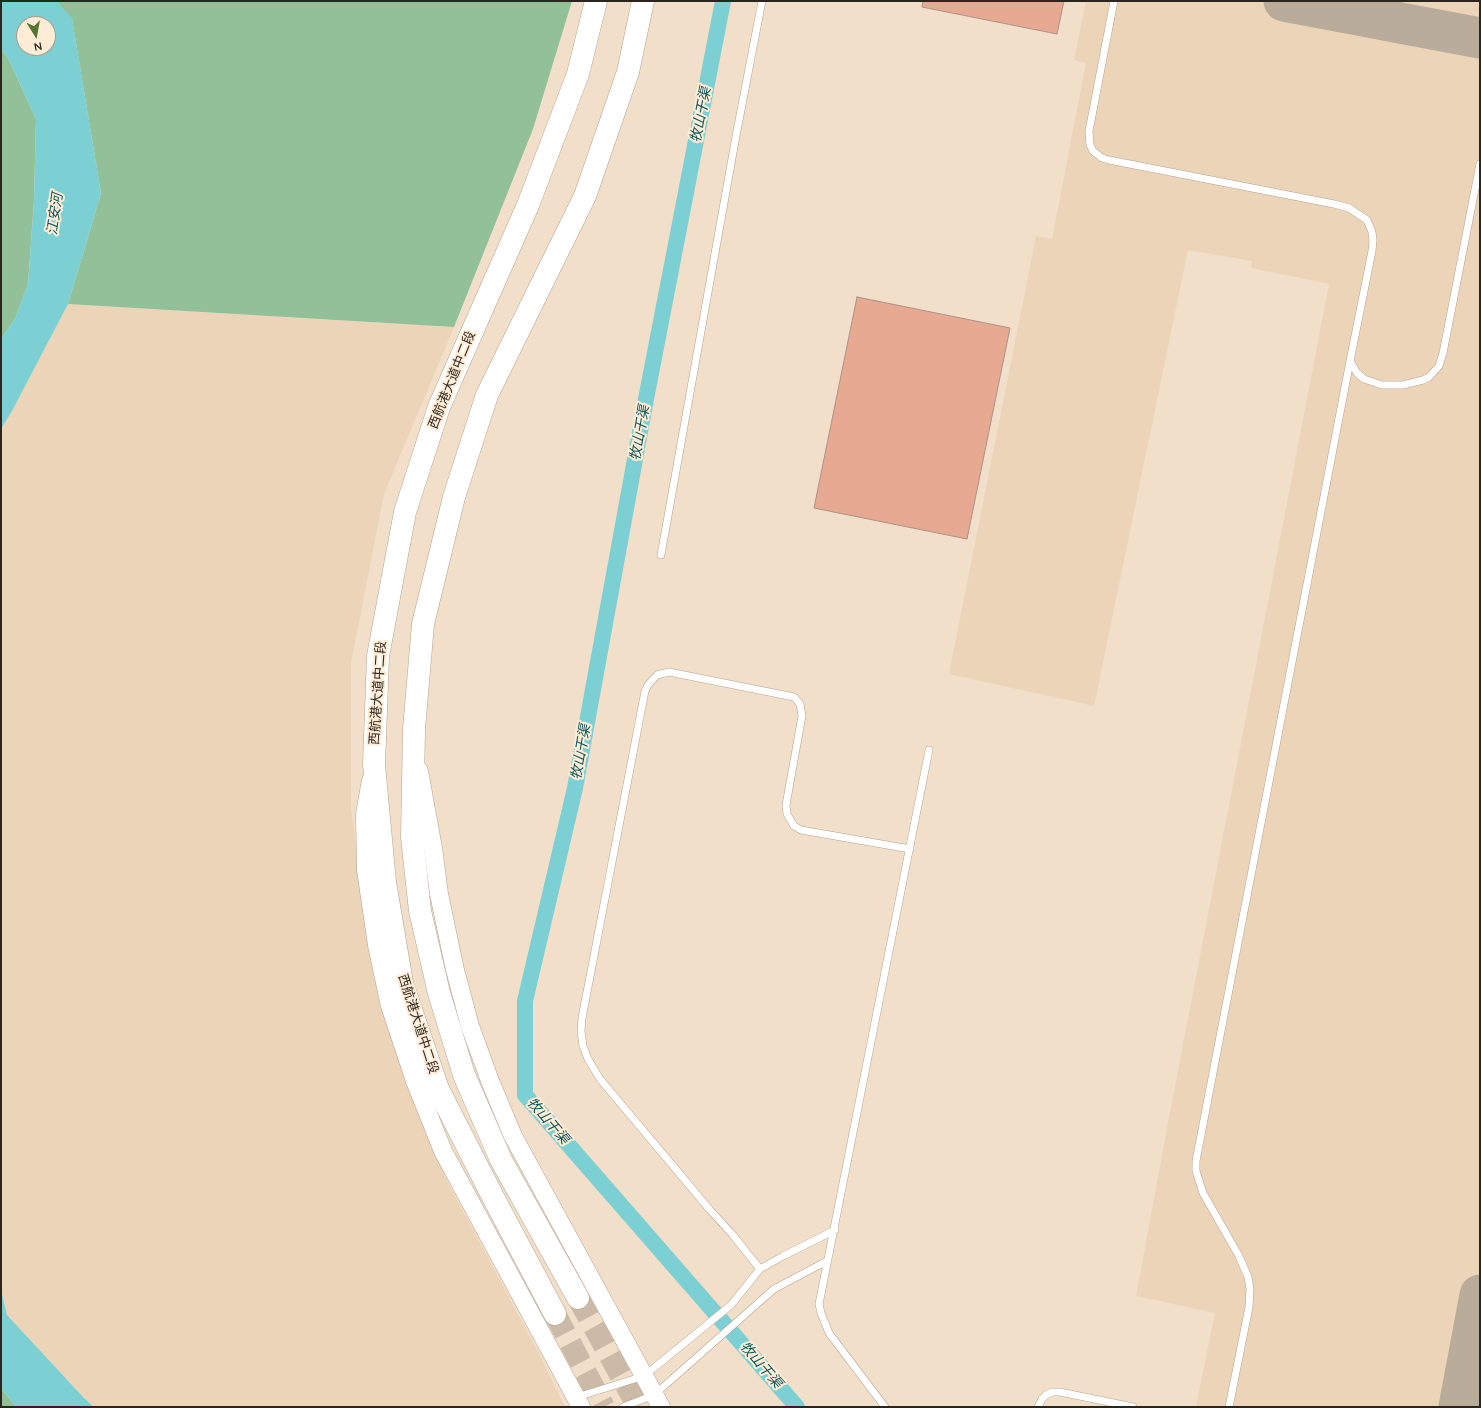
<!DOCTYPE html>
<meta charset="utf-8">
<style>
body{margin:0}
#map{position:relative;width:1481px;height:1408px;overflow:hidden;background:#f1dfca;font-family:Quicksand,sans-serif}
canvas{display:block}
.frame{position:absolute;inset:0;border:2px solid #2c251d;pointer-events:none}
.north{position:absolute;left:16px;top:16px;width:40px;height:40px;box-sizing:border-box;background:#ffecd7;border:1px solid #ab9c8d;border-radius:50%;rotate:169deg;font-size:11px;font-weight:700;line-height:16px;text-align:center;color:#2c251d}
.north::after{content:'';display:block;margin:auto;width:14px;height:18px;background:#54752c;clip-path:polygon(50% 0,100% 100%,50% 72%,0 100%)}
</style>
<div id="map">
<canvas width="1481" height="1408"></canvas>
<div class="frame"></div>
<div class="north">N</div>
</div>
<script>
const c = document.querySelector('canvas').getContext('2d');
c.lineJoin = 'round';
function paint(path, color) { c.fillStyle = color; c.fill(path, 'evenodd'); }
const toPath = rows => new Path2D(rows.map(r => 'M' + r).join(''));
function trace(path, color, width, dash) { c.strokeStyle = color; c.lineWidth = width; c.lineCap = dash ? 'butt' : 'round'; c.setLineDash(dash || []); c.stroke(path); }
function label(font, color, halo, rows, align = 'center') {
  c.font = font + ' Quicksand,"Noto Sans SC",sans-serif'; c.lineWidth = 4; c.setLineDash([]); c.textBaseline = 'middle'; c.strokeStyle = halo; c.fillStyle = color; for (const [text, x, y, turn = 0] of rows) {
    c.save(); c.translate(x, y); c.rotate((+turn || 0) * Math.PI / 180); c.textAlign = isNaN(turn) ? turn : align; if (halo) c.strokeText(text, 0, 0); c.fillText(text, 0, 0); c.restore();
  }
}
paint(toPath([
 [1086,1,1480,1,1480,1407,1196,1407,1215,1313,1136,1296,1168,1123,1329,284,1251,268,1252,261,1188,250,1094,706,949,674,1036,236,1052,239,1086,63,1074,60],
 [68,304,454,327,384,494,351,663,351,809,378,988,447,1181,538,1352,565,1407,94,1407,84,1398,7,1315,1,1290,1,429,12,411]
]), '#ecd4b9');
paint(toPath([
 [56,1,572,1,533,129,454,327,68,304,101,193,72,19],
 [1,49,8,58,36,119,34,201,28,284,15,319,1,339],
 [1,1388,16,1407,1,1407]
]), '#92c098');
paint(toPath([
 [1,1,56,1,72,18,101,193,68,304,12,411,1,429,1,339,15,319,28,284,34,201,36,119,8,58,1,49],
 [24,24,48,24,48,48,24,48],
 [1,1290,7,1315,84,1398,94,1407,16,1407,1,1388]
]), '#7cd0d4');
trace(toPath([
 [723,1,646,399,575,788,525,1001,525,1095,797,1407]
]), '#7cd0d4', 16);
trace(toPath([
 [1284,1,1480,38],
 [1459,1407,1480,1295]
]), '#baac9a', 41);
const building = toPath([
 [923,1,1064,1,1057,34,922,7,923,1],
 [857,297,1010,328,967,539,814,508,857,297]
]);
paint(building, '#e7a991');
trace(building, '#ab9188', 1);
trace(toPath([
 [578,1298,638,1407],
 [555,1314,604,1407]
]), '#cabaa7', 22, [22, 11]);
const service = toPath([
 [1114,1,1089,131,1090,145,1093,151,1102,158,1109,160,1334,204,1349,208,1367,220,1372,232,1373,240,1372,251,1350,361,1357,373,1364,379,1382,385,1403,385,1423,380,1429,377,1439,366,1443,353,1480,164],
 [661,555,736,136,762,1],
 [760,1269,732,1234,710,1210,600,1079,588,1059,583,1046,581,1031,582,1018,645,691,648,685,657,675,669,672,794,697,800,704,802,716,786,805,787,814,794,826,801,830,910,849],
 [577,1397,644,1376,731,1305,760,1269,783,1256,835,1230],
 [623,1407,654,1395,774,1289,827,1261],
 [885,1407,829,1333,821,1313,819,1304,929,750],
 [1038,1407,1042,1399,1046,1395,1052,1392,1060,1392,1133,1407],
 [1229,1407,1249,1307,1250,1289,1248,1277,1239,1256,1203,1193,1196,1171,1196,1161,1350,361]
]);
const tertiary = toPath([
 [419,771,433,848,439,894,455,970,470,1026,490,1081,513,1136,661,1407],
 [371,780,365,814,366,870,377,945,390,1006,415,1081,443,1151,581,1407]
]);
const primary = toPath([
 [578,1298,501,1160,464,1075,439,993,420,911,412,837,414,729,423,624,454,497,487,395,585,196,628,72,643,1],
 [555,1314,494,1199,438,1089,402,983,385,882,374,765,378,656,405,512,439,407,528,205,578,74,596,1]
]);
trace(service, '#b5a390', 8);
trace(tertiary, '#b5a390', 19);
trace(primary, '#b5a390', 23);
trace(service, '#fff', 7);
trace(tertiary, '#fff', 18);
trace(primary, '#fff', 22);
label('13px', '#2c251d', '#ffecd7', [
 ["西航港大道中二段",452,380,-68],
 ["西航港大道中二段",378,693,-86],
 ["西航港大道中二段",418,1024,72]
]);
label('italic 14px', '#095559', '#ffecd7', [
 ["牧山干渠",701,115,-79],
 ["江安河",55,214,-82],
 ["牧山干渠",640,433,-80],
 ["牧山干渠",581,752,-80],
 ["牧山干渠",548,1121,49],
 ["牧山干渠",761,1365,49]
]);
</script>
